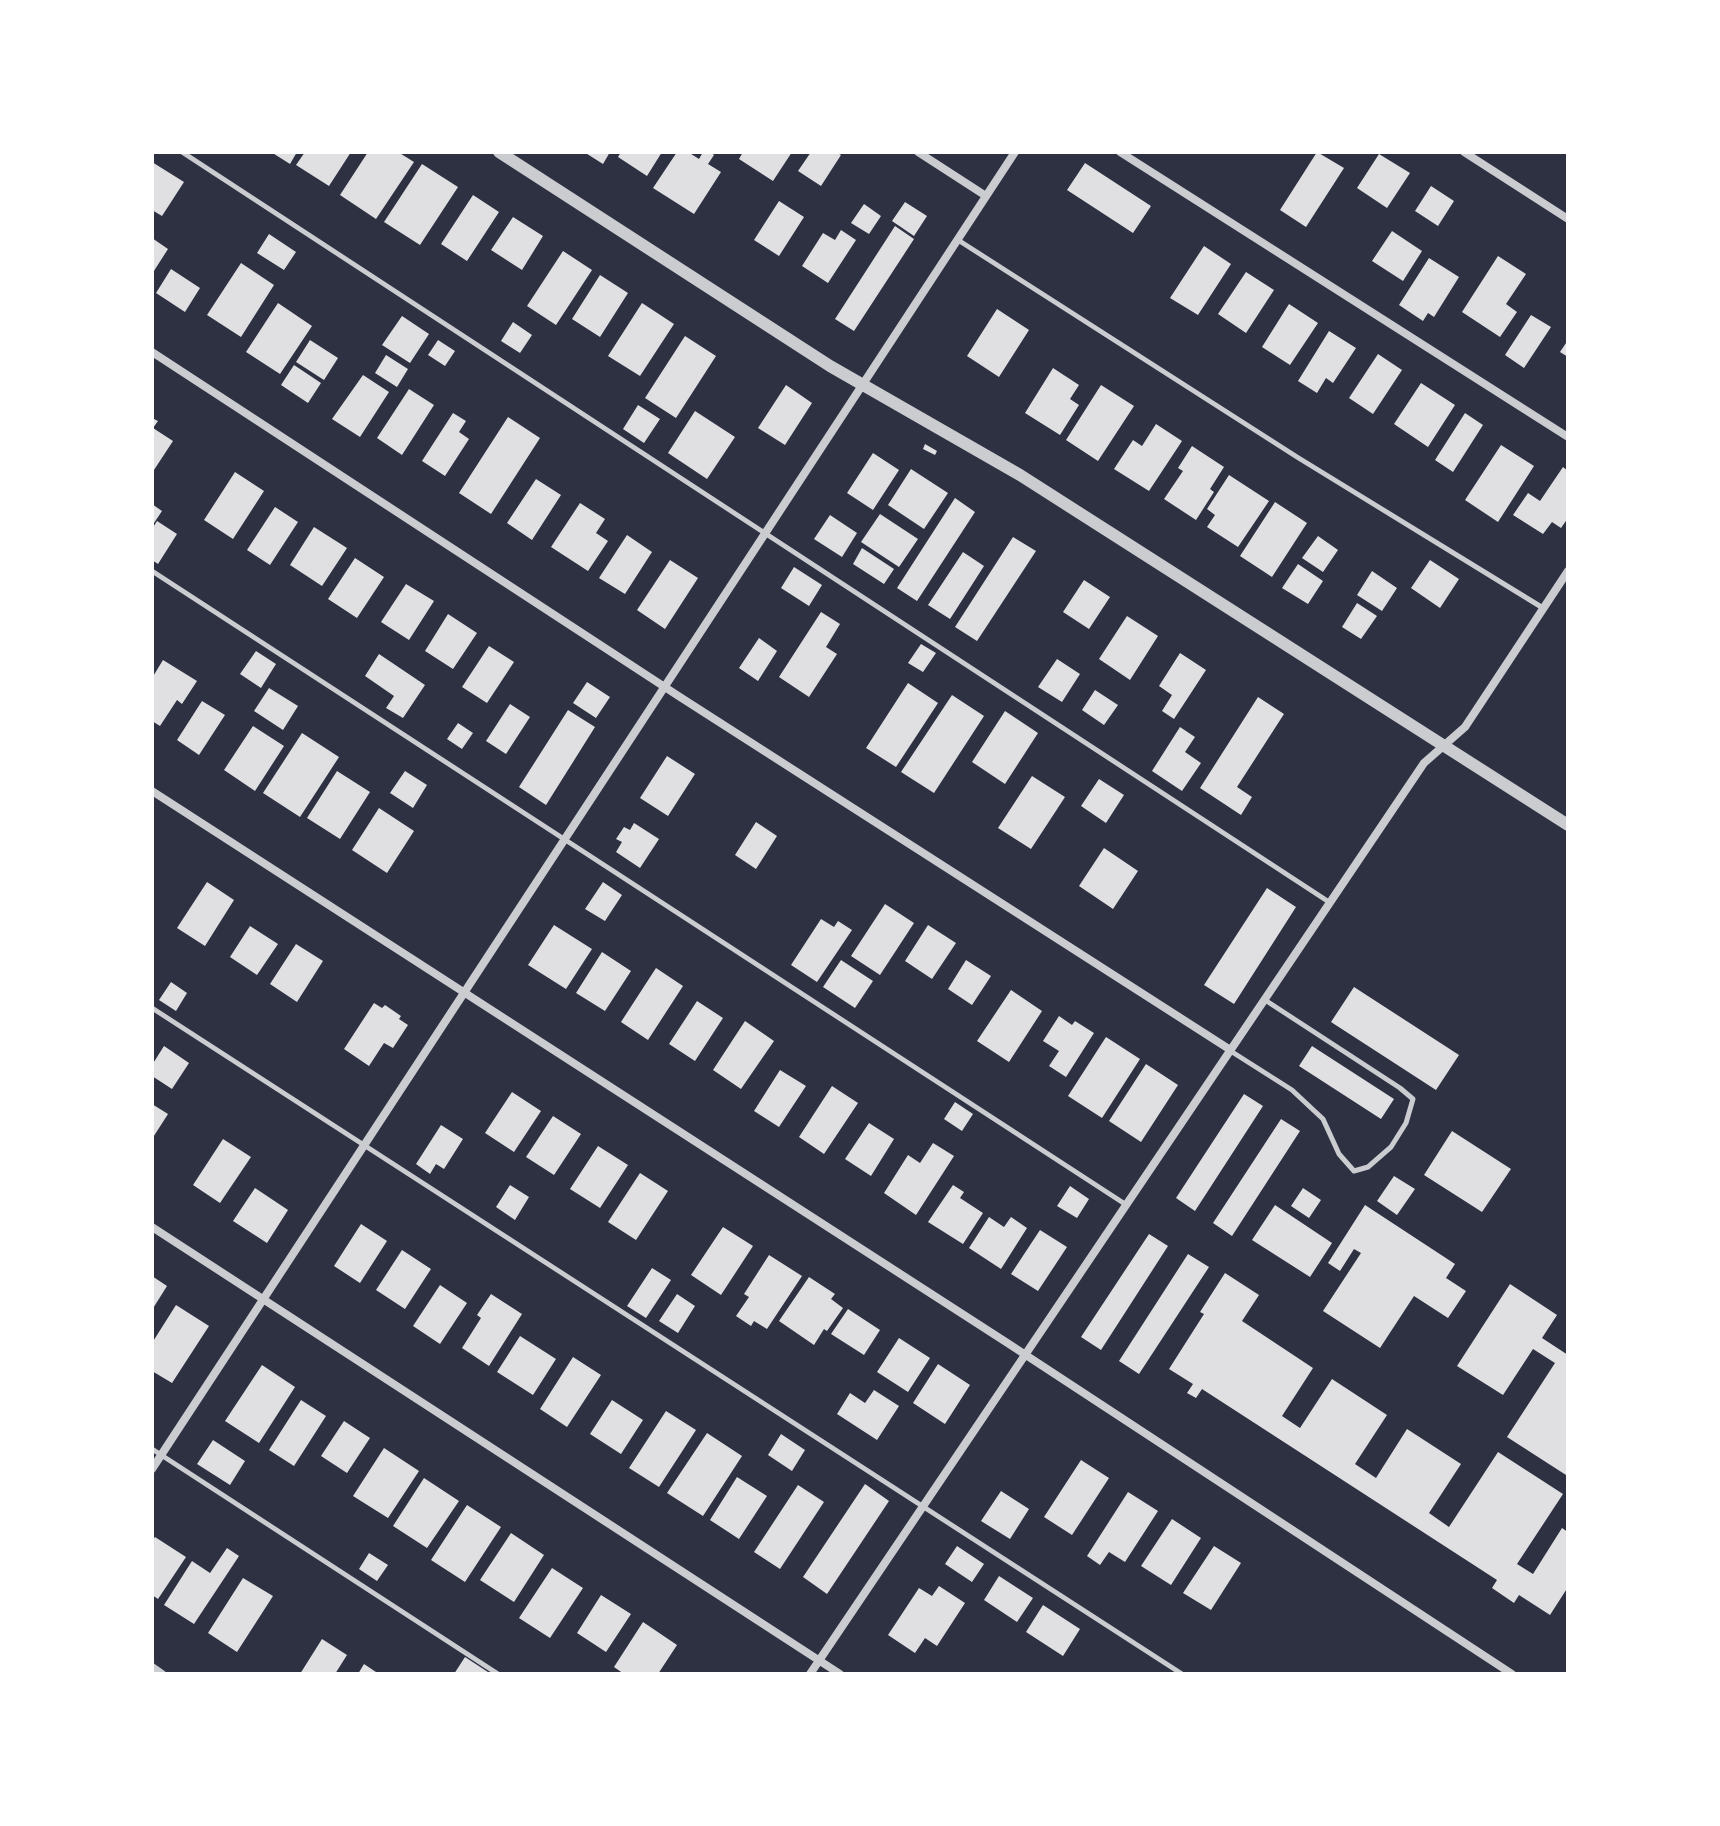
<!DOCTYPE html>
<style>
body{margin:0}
#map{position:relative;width:1720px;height:1826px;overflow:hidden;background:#2d3142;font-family:"Public Sans",sans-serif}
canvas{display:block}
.frame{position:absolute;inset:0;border:154px solid #fff;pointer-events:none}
</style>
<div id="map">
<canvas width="1720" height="1826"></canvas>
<div class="frame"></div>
</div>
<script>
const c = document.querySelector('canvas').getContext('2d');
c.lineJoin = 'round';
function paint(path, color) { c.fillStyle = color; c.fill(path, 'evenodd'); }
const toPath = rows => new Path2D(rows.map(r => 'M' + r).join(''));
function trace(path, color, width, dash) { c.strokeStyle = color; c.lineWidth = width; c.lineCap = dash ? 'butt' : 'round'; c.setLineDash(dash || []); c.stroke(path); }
paint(toPath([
 [271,152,297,152,290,164],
 [305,152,351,152,329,186,296,165],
 [368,152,398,152,414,162,376,219,340,195],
 [584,152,610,152,603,164],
 [621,152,662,152,647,176,618,157],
 [677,152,688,152,699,159,703,152,710,152,714,155,708,164,721,172,694,214,653,188],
 [743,152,792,152,773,181,739,159],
 [811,152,836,152,841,155,821,186,798,171],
 [1317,152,1344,168,1306,227,1280,210],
 [1379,154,1410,173,1387,208,1357,188],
 [152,162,184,182,162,216,152,210],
 [1085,163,1151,206,1133,233,1067,190],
 [422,164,458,187,420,245,384,222],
 [1431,186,1454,201,1438,226,1415,211],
 [473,195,499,212,467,261,441,244],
 [779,201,804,217,779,256,754,240],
 [905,202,927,216,914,236,892,221],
 [864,204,881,216,869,234,851,223],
 [513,217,543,236,522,270,491,250],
 [895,226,914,239,854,331,835,319],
 [841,230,856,240,828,283,802,266,823,233,835,240],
 [1392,231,1422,251,1403,281,1372,261],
 [269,234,296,252,284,270,257,253],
 [152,238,168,249,152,274],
 [1204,246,1231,264,1198,315,1170,298],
 [563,251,592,270,556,325,527,306],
 [1498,256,1526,274,1506,304,1517,312,1500,337,1462,312],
 [1429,258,1459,277,1434,317,1428,313,1423,321,1399,305],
 [241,263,274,285,241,337,207,315],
 [171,269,200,288,185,312,156,293],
 [1246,272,1274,290,1246,333,1218,314],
 [600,275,628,293,600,337,572,319],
 [278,303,312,326,280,374,246,352],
 [642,303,674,324,640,376,608,356],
 [1289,304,1318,323,1290,365,1262,347],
 [997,309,1029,330,999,377,967,356],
 [1531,315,1551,327,1524,368,1505,355],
 [402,316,429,334,410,363,382,345],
 [513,322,532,335,520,353,501,341],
 [1329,331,1356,348,1333,383,1326,378,1317,393,1298,381],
 [685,336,716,356,676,418,645,398],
 [310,340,338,358,324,380,296,362],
 [438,340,455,351,445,366,428,355],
 [1568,340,1568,357,1560,352],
 [1378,354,1402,370,1373,414,1349,398],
 [386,355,408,369,397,387,375,373],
 [294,365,321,383,308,403,281,385],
 [1053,368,1079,385,1070,399,1079,405,1060,435,1025,413],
 [363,375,389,392,360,437,332,419],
 [1421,383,1455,405,1428,447,1394,424],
 [786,385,812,403,785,445,758,428],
 [1101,385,1134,406,1098,461,1066,440],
 [409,389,434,405,402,455,377,438],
 [638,405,660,419,644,443,623,429],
 [695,411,735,437,707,479,668,453],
 [453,413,466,421,459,432,469,439,445,476,422,461],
 [1465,413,1483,425,1453,472,1435,460],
 [508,417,540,438,491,514,459,493],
 [152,418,158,421,153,428,173,441,152,473],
 [1156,424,1182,441,1149,491,1114,469,1133,440,1142,446],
 [925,444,937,451,935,455,923,449],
 [1501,445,1534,466,1498,522,1465,500],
 [1192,446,1224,467,1210,489,1214,492,1196,520,1164,499,1183,471,1178,468],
 [873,453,899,470,873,510,847,493],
 [1563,467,1568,471,1568,518,1561,528,1552,522,1543,534,1513,515,1528,493,1540,501],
 [911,469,948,493,924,529,888,505],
 [235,472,264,491,233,539,204,520],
 [1229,475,1269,501,1238,547,1207,527,1215,515,1207,509],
 [536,479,561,495,532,540,507,523],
 [955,498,975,512,917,601,897,588],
 [1275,502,1307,523,1272,577,1240,556],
 [580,503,605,519,596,533,608,541,588,571,551,547],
 [152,504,162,511,152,526],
 [275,507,298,522,270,565,247,550],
 [880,514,918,539,899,567,861,542],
 [830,515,857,533,842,557,814,539],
 [157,521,177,534,158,564,152,560,152,529],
 [314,527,347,548,322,586,290,565],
 [627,535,652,552,625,594,599,578],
 [1318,536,1338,550,1323,572,1302,558],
 [1013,537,1036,551,977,641,955,627],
 [862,548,894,569,884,584,853,564],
 [963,552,984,566,950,619,928,605],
 [355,558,384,577,357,618,328,599],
 [670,560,698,578,665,629,637,610],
 [1430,560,1459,579,1440,608,1411,588],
 [1298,564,1323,581,1308,604,1282,588],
 [794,567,822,585,809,606,781,588],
 [1372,571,1397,588,1382,611,1357,595],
 [1084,580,1110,597,1089,629,1063,612],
 [406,584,434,601,409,640,381,622],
 [1357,603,1377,616,1361,639,1342,627],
 [821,612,840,624,826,647,837,654,809,697,779,677],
 [448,614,477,633,453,669,425,651],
 [1127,616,1158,636,1130,680,1099,659],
 [759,638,777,651,758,681,739,668],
 [921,644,936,653,923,672,908,663],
 [489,646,514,662,487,703,462,687],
 [256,651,276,664,261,688,240,674],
 [1180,653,1206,670,1174,719,1162,711,1172,695,1159,686],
 [379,654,425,685,403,718,386,708,394,696,365,676],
 [1057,659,1080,674,1062,702,1038,687],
 [163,660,197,681,182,704,177,700,160,726,152,721,152,678],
 [587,682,610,697,596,718,573,703],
 [908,683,938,703,896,767,866,748],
 [269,688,298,706,283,730,254,711],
 [1095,690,1118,705,1104,725,1082,710],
 [952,695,984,716,934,793,901,772],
 [1258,697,1284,714,1237,787,1252,797,1241,815,1200,788],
 [202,701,225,715,199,755,177,740],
 [510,704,530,717,506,754,486,741],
 [568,710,595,727,546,805,519,787],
 [1005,711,1038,733,1005,784,972,762],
 [458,723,473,733,462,749,447,739],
 [253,726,284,746,255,791,224,770],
 [1180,727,1195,737,1185,752,1201,763,1182,791,1152,771],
 [302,733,339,757,300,817,263,793],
 [667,756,695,774,668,816,640,798],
 [337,771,370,792,340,839,307,818],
 [405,771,427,785,413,808,390,793],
 [1032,776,1065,797,1031,849,998,828],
 [1099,779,1124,795,1106,823,1081,806],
 [379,808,414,831,387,873,352,850],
 [756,822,777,836,756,869,735,855],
 [634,823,659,839,640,868,616,852,622,842,616,839,624,827,630,830],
 [1104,848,1138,871,1113,909,1079,886],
 [207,882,234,900,205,946,177,928],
 [603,882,622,895,605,921,585,909],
 [1267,888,1296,907,1234,1004,1204,985],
 [885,904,914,923,880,975,851,956],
 [821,919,834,927,838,921,852,930,817,982,791,965],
 [554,925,592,949,566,989,528,965],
 [928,925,956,943,932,979,905,961],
 [250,926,278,944,257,975,230,957],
 [296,944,323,961,297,1002,270,984],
 [602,952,631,971,605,1011,576,993],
 [841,960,873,981,855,1008,823,987],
 [966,960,991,976,972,1005,948,989],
 [656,968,683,986,648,1040,621,1022],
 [171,982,187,993,176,1011,159,1000],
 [1354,987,1459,1055,1436,1090,1331,1022],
 [1011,990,1042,1011,1009,1062,977,1041],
 [697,1001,723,1018,695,1061,669,1044],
 [374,1003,382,1008,385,1005,401,1016,399,1019,408,1025,393,1048,384,1043,369,1066,344,1049],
 [1059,1016,1072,1025,1075,1021,1094,1033,1066,1077,1049,1066,1059,1051,1043,1041],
 [745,1021,774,1041,741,1089,713,1070],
 [1106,1037,1140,1059,1102,1118,1068,1096],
 [164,1046,189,1063,172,1089,152,1076,152,1065],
 [1312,1046,1394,1099,1381,1119,1299,1066],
 [1146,1064,1178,1085,1141,1142,1109,1121],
 [780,1070,806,1086,779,1127,754,1111],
 [832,1086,858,1103,824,1154,799,1137],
 [512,1092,541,1111,514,1152,485,1133],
 [1244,1094,1263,1106,1195,1211,1176,1198],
 [955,1102,973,1114,962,1131,944,1119],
 [152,1104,168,1114,152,1139],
 [553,1116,581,1134,554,1175,526,1157],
 [1281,1119,1300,1131,1232,1236,1213,1223],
 [869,1123,894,1139,871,1176,845,1159],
 [441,1125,463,1139,444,1169,436,1164,430,1174,416,1164],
 [1452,1131,1511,1169,1482,1212,1424,1175],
 [223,1139,251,1157,220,1203,193,1185],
 [933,1143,954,1156,916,1215,884,1193,908,1155,920,1163],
 [598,1146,628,1165,600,1208,570,1189],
 [640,1173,668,1191,636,1240,608,1222],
 [1394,1176,1415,1189,1397,1215,1377,1201],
 [510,1185,529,1197,515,1220,496,1207],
 [953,1185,964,1192,960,1198,983,1213,963,1244,928,1222],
 [1070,1186,1089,1199,1077,1218,1057,1206],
 [255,1188,288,1210,267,1243,233,1221],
 [1303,1188,1321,1200,1309,1218,1291,1206],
 [1275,1205,1332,1243,1310,1277,1252,1240],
 [1365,1205,1455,1264,1446,1278,1466,1291,1448,1318,1414,1296,1380,1348,1323,1311,1361,1253,1354,1249,1340,1271,1328,1263],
 [989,1217,1004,1227,1011,1217,1027,1228,1001,1269,969,1248],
 [361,1224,387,1241,360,1283,334,1266],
 [723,1227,753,1246,721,1295,691,1275],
 [1040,1230,1067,1247,1038,1291,1011,1274],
 [1149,1234,1168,1246,1101,1350,1081,1337],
 [402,1250,431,1269,405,1309,376,1290],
 [1188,1254,1209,1267,1139,1374,1119,1361],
 [769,1255,802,1276,767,1329,754,1321,751,1326,736,1316,749,1297,744,1294],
 [652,1268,671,1280,646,1318,627,1306],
 [1225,1273,1259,1295,1242,1321,1313,1368,1282,1416,1300,1428,1332,1379,1387,1415,1355,1464,1376,1478,1407,1429,1461,1464,1429,1513,1449,1527,1498,1452,1563,1494,1517,1564,1533,1574,1562,1528,1568,1532,1568,1587,1550,1615,1519,1595,1514,1603,1492,1588,1497,1580,1202,1389,1196,1398,1187,1393,1193,1384,1169,1369,1204,1314,1200,1312],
 [152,1276,167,1286,152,1310],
 [809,1277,835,1294,831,1299,843,1308,827,1331,824,1329,814,1345,779,1321],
 [1510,1284,1557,1315,1542,1338,1568,1355,1568,1472,1566,1475,1507,1437,1555,1363,1533,1349,1503,1395,1457,1366],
 [440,1285,467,1303,440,1344,413,1326],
 [491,1294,522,1314,489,1366,462,1348,481,1318,477,1315],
 [677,1294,695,1306,678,1333,659,1321],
 [176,1305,209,1326,172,1383,152,1371,152,1343],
 [848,1309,880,1330,864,1355,831,1334],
 [520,1336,556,1359,533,1395,497,1372],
 [899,1338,930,1358,908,1392,877,1372],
 [573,1357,601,1375,567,1427,540,1409],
 [938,1364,970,1385,945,1424,913,1403],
 [262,1365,295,1387,259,1443,225,1421],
 [874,1390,899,1406,877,1440,837,1414,850,1393,865,1403],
 [301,1400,326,1416,294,1466,269,1450],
 [612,1400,643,1420,621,1454,590,1434],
 [666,1411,696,1430,659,1487,629,1468],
 [344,1421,370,1438,347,1473,321,1456],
 [707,1433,742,1456,703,1516,667,1493],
 [781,1434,805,1450,792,1471,768,1455],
 [213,1440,245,1461,230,1485,197,1464],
 [384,1448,419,1471,388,1518,353,1496],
 [1081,1460,1109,1478,1072,1535,1044,1517],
 [737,1477,767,1496,739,1539,710,1520],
 [424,1478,459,1501,427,1548,393,1526],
 [865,1484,889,1501,827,1594,803,1577],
 [798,1485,824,1502,780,1569,754,1552],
 [1001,1491,1029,1509,1010,1539,981,1521],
 [1128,1492,1158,1511,1125,1562,1109,1552,1100,1565,1087,1556],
 [467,1505,501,1527,465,1582,431,1560],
 [1172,1519,1201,1538,1171,1585,1141,1566],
 [511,1533,544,1555,514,1602,480,1580],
 [155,1537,186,1557,158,1599,152,1595,152,1541],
 [957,1546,984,1564,972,1582,945,1564],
 [1214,1546,1241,1563,1211,1610,1183,1593],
 [227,1548,239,1556,194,1624,164,1605,192,1561,210,1573],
 [369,1553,388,1565,377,1581,359,1569],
 [552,1568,583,1588,550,1638,519,1618],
 [999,1576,1033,1598,1017,1622,984,1600],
 [243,1578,273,1596,237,1652,208,1633],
 [939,1586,965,1603,937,1646,925,1638,915,1653,888,1635,919,1588,932,1596],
 [601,1595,631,1614,606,1652,577,1633],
 [1043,1605,1080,1629,1063,1656,1026,1632],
 [643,1622,677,1645,658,1674,624,1674,614,1667],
 [322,1639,347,1655,335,1674,300,1674],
 [465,1657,491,1674,454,1674],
 [364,1664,379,1674,358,1674]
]), '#e0e0e3');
trace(toPath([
 [182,152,1329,902],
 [958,240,1297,457,1543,608],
 [152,571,1125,1204],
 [152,1008,1182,1674],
 [1229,1050,1292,1090,1323,1119,1339,1154,1354,1171,1368,1167,1391,1147,1406,1123,1413,1099,1400,1088,1265,1000],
 [152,1449,498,1674]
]), '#caccd0', 5);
trace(toPath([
 [918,152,986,196],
 [1120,152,1568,437],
 [1464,152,1568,219],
 [152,352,680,697,1229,1049],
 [152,791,1009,1344,1512,1674],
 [152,1227,840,1674],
 [152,1469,1015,152],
 [152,1667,162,1674],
 [810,1674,1424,763,1465,727,1568,571]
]), '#caccd0', 8);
trace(toPath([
 [499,152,830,366,1020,475,1568,825]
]), '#caccd0', 12);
</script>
